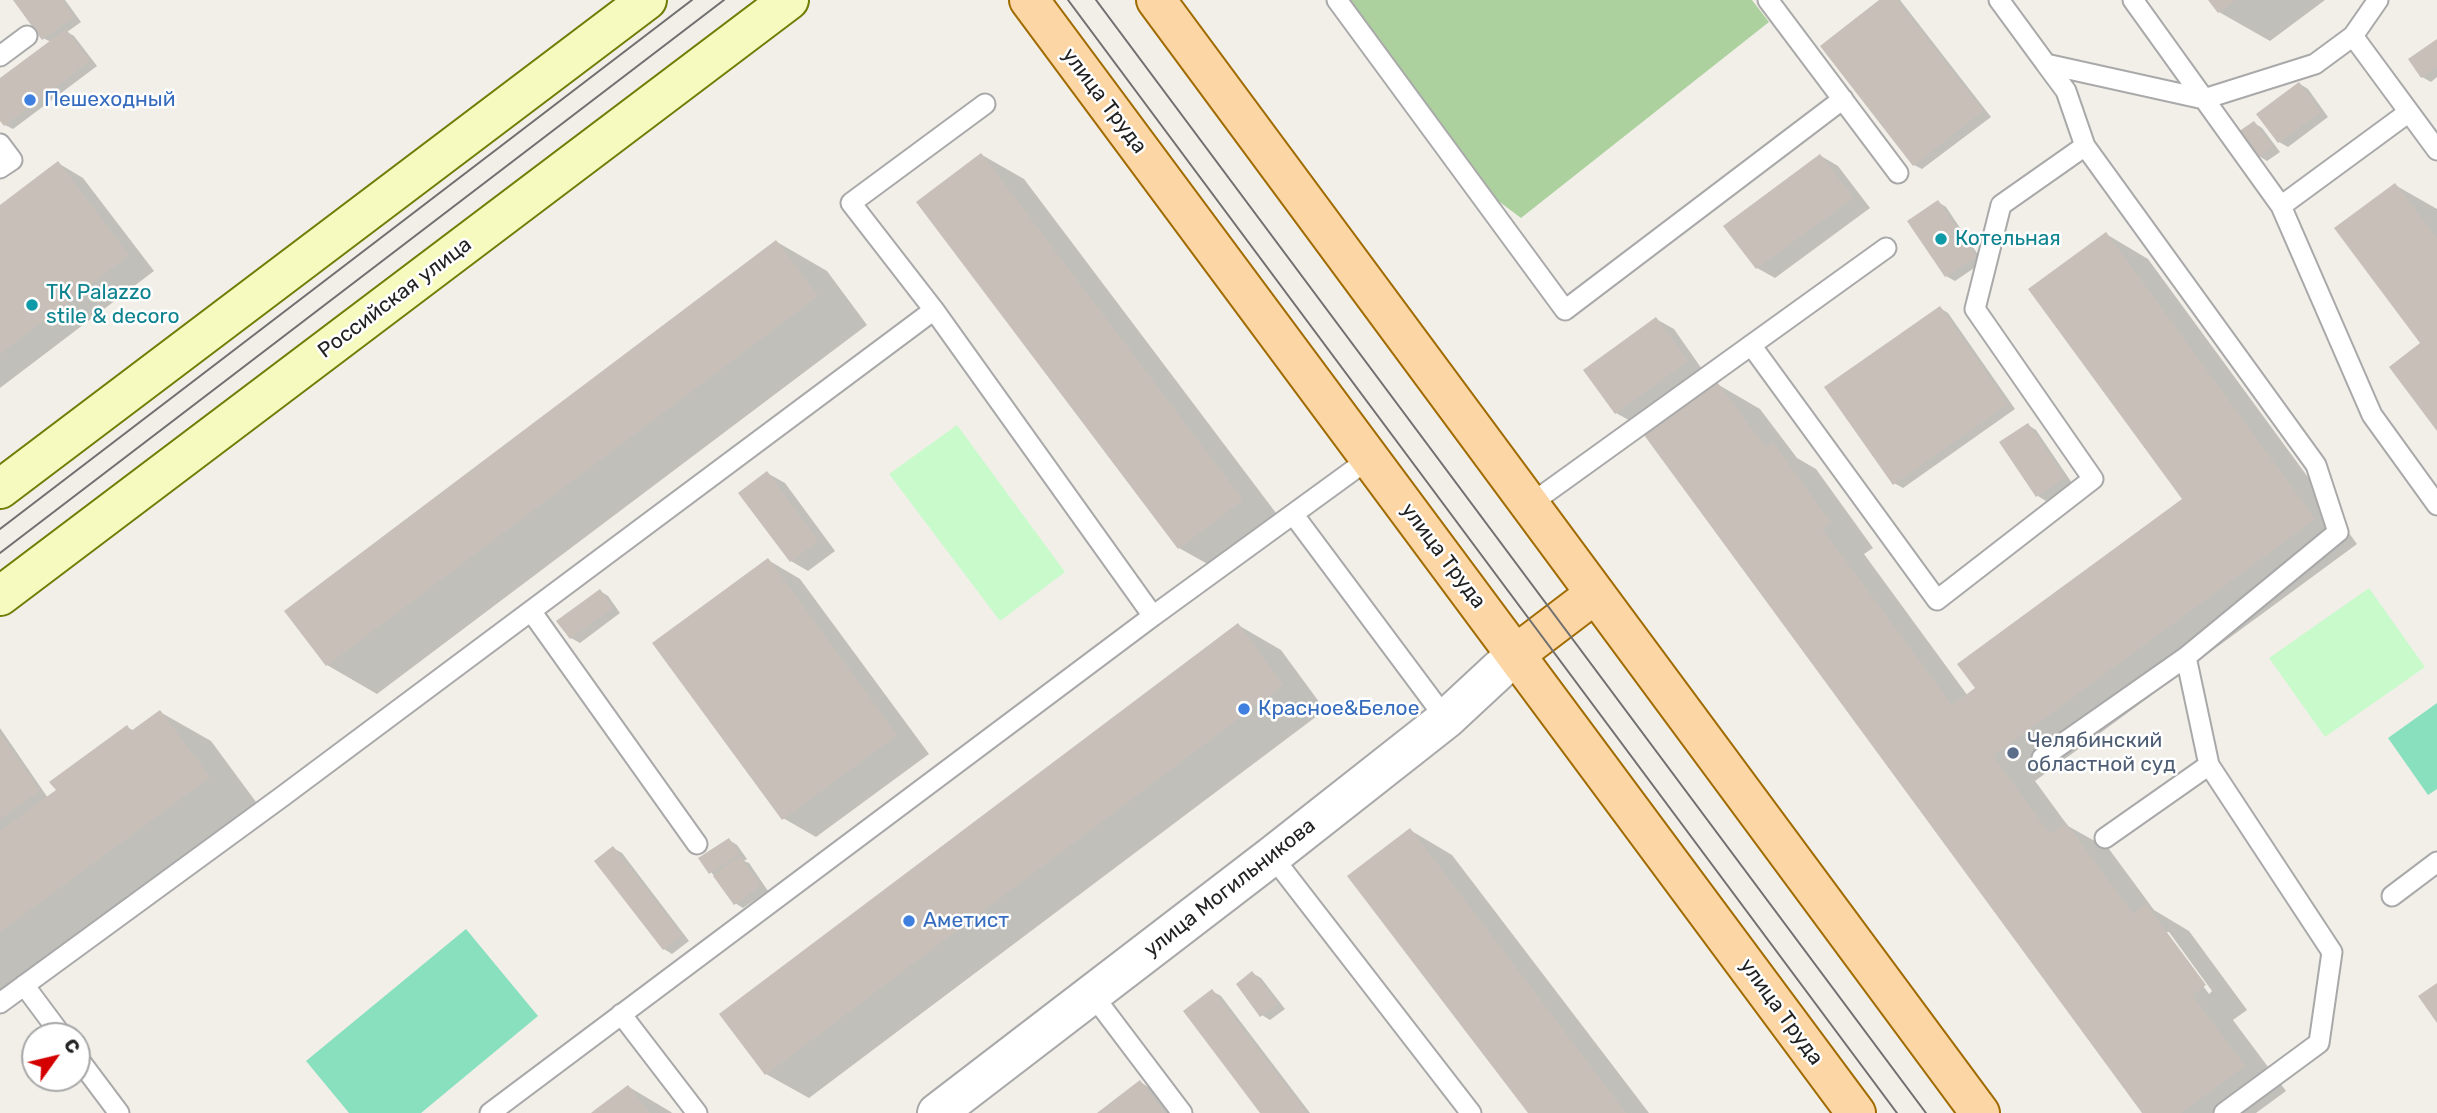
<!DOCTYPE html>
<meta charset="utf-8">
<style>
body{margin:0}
#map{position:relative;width:2437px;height:1113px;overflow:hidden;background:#f2efe9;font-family:Rubik,sans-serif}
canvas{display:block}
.north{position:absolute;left:21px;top:1022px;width:70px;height:70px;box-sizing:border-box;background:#fff;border:2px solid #a7a7a7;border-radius:50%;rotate:56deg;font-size:19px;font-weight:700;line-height:28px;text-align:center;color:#222}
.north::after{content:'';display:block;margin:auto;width:24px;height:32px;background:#d40000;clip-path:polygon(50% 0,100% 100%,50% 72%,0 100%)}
</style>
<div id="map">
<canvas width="2437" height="1113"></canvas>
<div class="north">С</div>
</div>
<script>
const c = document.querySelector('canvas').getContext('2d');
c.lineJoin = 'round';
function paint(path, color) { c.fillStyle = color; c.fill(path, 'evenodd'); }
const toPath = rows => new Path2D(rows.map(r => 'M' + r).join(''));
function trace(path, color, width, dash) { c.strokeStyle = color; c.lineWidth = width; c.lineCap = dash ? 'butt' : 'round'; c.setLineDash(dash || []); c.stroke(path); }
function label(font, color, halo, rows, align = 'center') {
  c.font = font + ' Rubik,sans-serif'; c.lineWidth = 5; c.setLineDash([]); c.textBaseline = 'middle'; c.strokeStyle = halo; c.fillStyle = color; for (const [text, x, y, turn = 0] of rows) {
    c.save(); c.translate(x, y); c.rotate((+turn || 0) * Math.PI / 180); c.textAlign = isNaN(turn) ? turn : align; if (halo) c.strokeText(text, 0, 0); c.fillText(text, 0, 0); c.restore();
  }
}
paint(toPath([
 [1339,0,1752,0,1769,22,1521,218,1481,188]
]), '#add19e');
paint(toPath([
 [957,425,1065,572,1000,621,889,474],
 [2369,588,2425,667,2325,737,2269,658]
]), '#c8facc');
paint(toPath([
 [2437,703,2437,789,2428,795,2388,738],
 [466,929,538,1016,421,1113,349,1113,306,1061]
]), '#88e0be');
paint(toPath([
 [15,0,65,0,81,22,67,32,74,36,97,66,13,129,5,125,0,118,0,81,51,42,43,38],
 [1882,0,1900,0,1991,117,1922,169,1914,165],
 [2210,0,2325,0,2270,41,2219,12],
 [2437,42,2437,77,2431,82,2422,77],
 [2300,84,2308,89,2328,117,2288,147,2279,142],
 [2254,123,2262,128,2280,152,2267,161,2259,156],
 [982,155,1024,179,1285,525,1222,572,1179,548],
 [1821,156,1838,166,1870,208,1775,278,1757,268],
 [58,163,83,178,154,271,0,388,0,208],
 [2395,185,2437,209,2437,428,2423,344],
 [1938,202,1946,207,1983,262,1955,281,1946,276],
 [2106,234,2148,259,2357,544,2035,781,2068,826,2109,849,2154,910,2189,931,2247,1010,2233,1020,2286,1091,2256,1113,2144,1113,1717,384,1760,409,1797,458,1816,469,1873,548,1864,554,1968,696,2185,499],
 [2164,932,2169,932,2212,991,2209,994],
 [777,242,827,271,867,325,377,694,327,665],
 [1940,308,1948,313,2015,409,1903,488,1894,483],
 [1656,319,1674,329,1704,372,1634,423,1616,413],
 [2028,425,2036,430,2072,483,2046,501,2038,496],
 [767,473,785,483,835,551,808,571,791,561],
 [768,560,800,579,929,754,816,837,783,818],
 [600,591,608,596,620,613,580,643,571,638],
 [1238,625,1281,650,1325,710,809,1098,766,1074],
 [160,712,211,741,259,806,0,998,0,728,48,798,127,727,134,731],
 [1410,830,1452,855,1649,1113,1530,1113],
 [729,840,737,845,747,859,744,861,749,863,768,891,743,908,735,903,701,859],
 [613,848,622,853,689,941,672,954,664,949],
 [1252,973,1261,978,1285,1009,1270,1020,1262,1015],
 [1212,991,1221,996,1310,1113,1263,1113],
 [1140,1082,1183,1107,1187,1113,1100,1113],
 [629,1087,671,1112,672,1113,594,1113]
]), '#0003');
paint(toPath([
 [13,0,62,0,74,17,42,40],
 [1879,0,1897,0,1983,111,1913,166,1820,46],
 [2208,0,2236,0,2218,13],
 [66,29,90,61,4,126,0,121,0,78],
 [2437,39,2437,67,2421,78,2408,59],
 [2299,82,2321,112,2278,143,2256,114],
 [2254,121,2273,147,2258,158,2238,132],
 [981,153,1243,500,1178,549,916,202],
 [1820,154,1853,198,1756,269,1723,226],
 [58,161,129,255,0,354,0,205],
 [2395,183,2437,239,2437,431,2389,367,2420,343,2334,228],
 [1938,200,1976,257,1945,277,1907,221],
 [2106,232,2315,519,1993,756,2050,834,2066,823,2133,914,2146,904,2206,985,2192,995,2245,1066,2181,1113,2142,1113,1644,435,1717,382,1766,448,1773,442,1831,523,1822,529,1952,705,1975,688,1957,664,2182,499,2028,289],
 [776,240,818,296,326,666,284,611],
 [1940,306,2008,404,1893,485,1824,387],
 [1656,317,1688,361,1615,414,1583,370],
 [2028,423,2065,478,2036,497,1999,442],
 [767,471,818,541,790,562,738,493],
 [768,558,897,735,782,820,652,643],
 [600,589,613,608,570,639,556,621],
 [1238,623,1283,685,765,1075,719,1014],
 [160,710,210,777,0,932,0,831,56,790,49,782,127,725,131,731],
 [0,733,40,791,0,819],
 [1410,828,1626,1113,1528,1113,1450,1011,1347,876],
 [729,838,739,854,709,874,698,858],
 [613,846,682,935,663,950,594,861],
 [740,856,761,886,734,905,713,876],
 [1252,971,1278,1004,1260,1017,1236,984],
 [2437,983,2437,1023,2418,996],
 [1212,989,1307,1113,1260,1113,1183,1011],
 [1140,1080,1165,1113,1097,1113],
 [628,1085,650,1113,591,1113,596,1109]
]), '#c7bfb8');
const lane = toPath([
 [1337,0,1565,310,1843,99],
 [1768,0,1898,173],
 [1999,0,2046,64,2204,99,2315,64,2353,36,2378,0],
 [2133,0,2281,206,2372,415,2437,505],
 [2353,36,2437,150],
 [0,56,27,36],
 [2046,64,2066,91,2085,146],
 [0,144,12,160,0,168],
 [2281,206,2409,112],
 [934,310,851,203,985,104],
 [1751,345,1937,600,2093,479,1975,309,2001,205,2085,146,2316,465,2338,532,2186,657,2209,765,2332,952,2319,1043,2224,1113],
 [1529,505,1886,248],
 [1293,514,1446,719],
 [531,611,697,844],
 [1153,616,1370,458],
 [2042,758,2186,657],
 [2105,838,2209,765],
 [1272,856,1471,1113],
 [2392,896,2437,862],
 [24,985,62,1036],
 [1092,994,1182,1113],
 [0,1003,283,796,934,310,1153,616,490,1113],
 [621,1014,697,1113],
 [77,1057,119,1113]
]);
const street = toPath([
 [937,1113,1272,856,1446,719,1516,654]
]);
const secondary = toPath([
 [0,489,647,0],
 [0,596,789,0]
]);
const primary = toPath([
 [1029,0,1856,1113],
 [1156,0,1980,1113],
 [1516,654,1595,594]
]);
trace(lane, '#a9a9a9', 23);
trace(street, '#a9a9a9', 42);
trace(secondary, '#707d05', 42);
trace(primary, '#a06b00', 42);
trace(lane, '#fff', 19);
trace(street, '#fff', 38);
trace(secondary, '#f7fabf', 38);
trace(primary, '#fcd6a4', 38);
trace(toPath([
 [1068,0,1897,1113],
 [1096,0,1926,1113],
 [0,529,692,0],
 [0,553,724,0]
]), '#707070', 2);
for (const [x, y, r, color] of [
 [30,100,7,"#3f7fe0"],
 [1941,239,7,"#0f9aa8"],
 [32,305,7,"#0f9aa8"],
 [1244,709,7,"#3f7fe0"],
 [2013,753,7,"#5c6f8a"],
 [909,921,7,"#3f7fe0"]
]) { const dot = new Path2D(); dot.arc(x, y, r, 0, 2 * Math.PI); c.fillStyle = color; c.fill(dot); trace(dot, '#fff', 2.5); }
label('21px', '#366cbe', '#fff', [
 ["Пешеходный",44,100],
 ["Красное&Белое",1258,709],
 ["Аметист",923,921]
], 'left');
label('21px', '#222', '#fff', [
 ["улица Труда",1104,101,53],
 ["Российская улица",395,298,-37],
 ["улица Труда",1443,556,53],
 ["улица Могильникова",1230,888,-38],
 ["улица Труда",1781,1012,54]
]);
label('21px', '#0d838f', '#fff', [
 ["Котельная",1955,239],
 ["ТК Palazzo",46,293],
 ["stile & decoro",46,317]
], 'left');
label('21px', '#4e5e75', '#fff', [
 ["Челябинский",2027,741],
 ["областной суд",2027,765]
], 'left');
</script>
